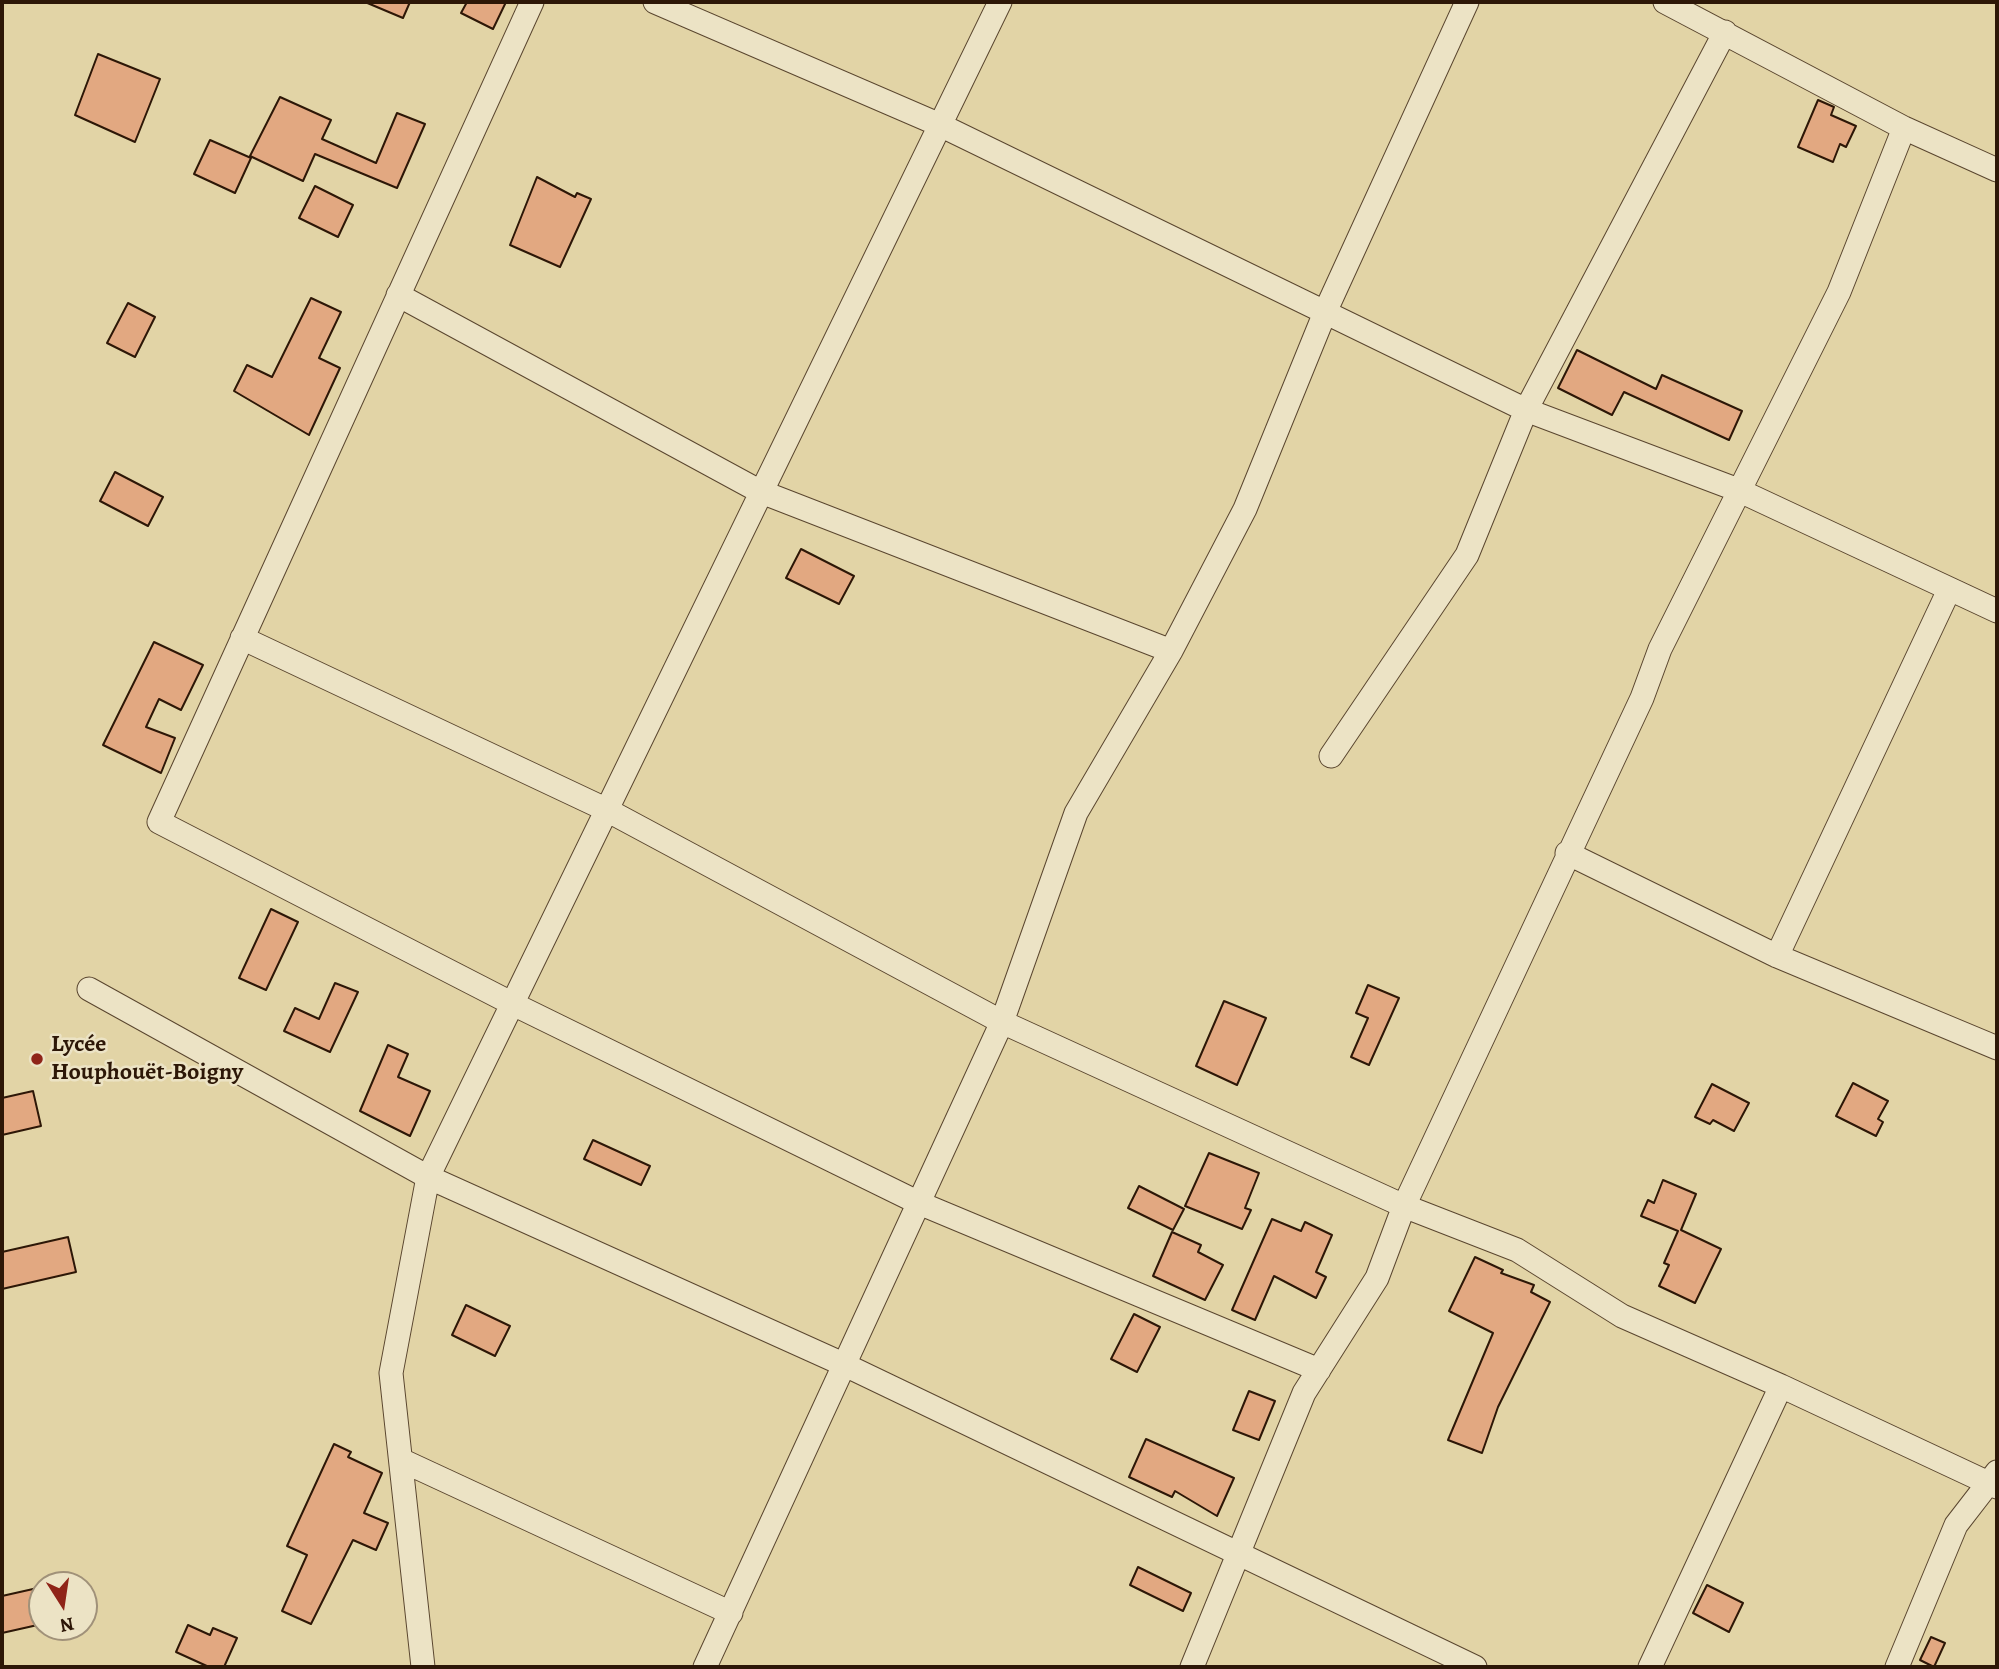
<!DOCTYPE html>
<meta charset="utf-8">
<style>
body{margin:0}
#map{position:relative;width:1999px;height:1669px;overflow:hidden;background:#e2d4a6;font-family:Alegreya,serif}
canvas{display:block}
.frame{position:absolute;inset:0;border:4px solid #2d1707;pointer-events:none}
.north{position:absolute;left:28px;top:1571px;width:70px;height:70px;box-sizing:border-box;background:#ece3c5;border:2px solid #a09179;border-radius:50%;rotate:168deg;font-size:19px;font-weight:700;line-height:28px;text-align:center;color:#2d1707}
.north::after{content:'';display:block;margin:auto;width:24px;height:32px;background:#8f2418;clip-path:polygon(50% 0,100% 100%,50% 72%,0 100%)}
</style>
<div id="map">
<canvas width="1999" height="1669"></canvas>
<div class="frame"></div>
<div class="north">N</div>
</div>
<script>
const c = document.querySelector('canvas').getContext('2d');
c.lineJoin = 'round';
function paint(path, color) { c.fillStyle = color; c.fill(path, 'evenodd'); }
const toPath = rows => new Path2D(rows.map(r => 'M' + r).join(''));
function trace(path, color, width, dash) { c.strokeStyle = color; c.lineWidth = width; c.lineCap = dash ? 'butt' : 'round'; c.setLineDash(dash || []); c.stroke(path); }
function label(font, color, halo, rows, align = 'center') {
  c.font = font + ' Alegreya,serif'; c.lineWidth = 5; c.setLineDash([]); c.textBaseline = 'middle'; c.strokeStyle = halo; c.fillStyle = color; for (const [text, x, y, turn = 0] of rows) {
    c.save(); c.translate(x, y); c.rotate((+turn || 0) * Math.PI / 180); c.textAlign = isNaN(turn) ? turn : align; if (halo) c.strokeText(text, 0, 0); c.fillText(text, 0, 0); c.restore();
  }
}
const building = toPath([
 [365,2,410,2,403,18,365,2],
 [467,2,506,2,493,29,461,13,467,2],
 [98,54,160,79,135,142,75,115,98,54],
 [280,97,331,120,322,139,376,163,397,113,425,124,397,188,315,154,303,181,250,156,280,97],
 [1818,100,1834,107,1831,115,1856,126,1846,147,1840,144,1833,162,1798,147,1818,100],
 [210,140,251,158,235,193,194,174,210,140],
 [537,177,575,197,577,193,591,199,560,267,510,245,537,177],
 [315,186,353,205,338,237,299,218,315,186],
 [311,298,341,312,319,358,340,368,309,435,234,391,247,365,272,377,311,298],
 [128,303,155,317,135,357,107,343,128,303],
 [1577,350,1656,389,1662,375,1742,411,1729,440,1624,392,1612,415,1558,388,1577,350],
 [115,472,163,497,148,526,100,501,115,472],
 [801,549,854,576,839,604,786,578,801,549],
 [154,642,203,665,181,710,159,699,146,727,175,738,161,773,103,745,154,642],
 [271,909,298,922,266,990,239,978,271,909],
 [335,983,358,992,330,1052,284,1031,295,1008,319,1019,335,983],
 [1368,985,1399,998,1369,1065,1351,1057,1368,1018,1356,1013,1368,985],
 [1224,1001,1266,1018,1237,1085,1196,1066,1224,1001],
 [388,1045,408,1054,398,1077,430,1091,410,1136,360,1111,388,1045],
 [1853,1083,1888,1101,1878,1119,1883,1122,1876,1136,1836,1116,1853,1083],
 [1712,1084,1749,1103,1734,1131,1713,1120,1710,1124,1695,1117,1712,1084],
 [33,1091,41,1126,2,1135,2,1098,33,1091],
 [593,1140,650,1166,641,1185,584,1159,593,1140],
 [1209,1153,1259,1173,1245,1208,1251,1210,1242,1229,1185,1206,1209,1153],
 [1663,1180,1696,1194,1681,1230,1721,1249,1695,1303,1659,1286,1669,1265,1664,1263,1678,1231,1641,1216,1648,1200,1654,1203,1663,1180],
 [1139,1186,1184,1209,1173,1230,1128,1208,1139,1186],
 [1272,1219,1301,1231,1305,1222,1332,1235,1316,1272,1326,1277,1316,1298,1274,1276,1255,1320,1232,1310,1272,1219],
 [1172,1232,1201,1245,1198,1252,1223,1265,1205,1300,1153,1276,1172,1232],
 [68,1237,76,1272,2,1289,2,1252,68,1237],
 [1475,1257,1503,1270,1501,1273,1534,1285,1531,1292,1550,1302,1498,1407,1482,1453,1448,1440,1493,1333,1449,1311,1475,1257],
 [466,1305,510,1326,495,1356,452,1335,466,1305],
 [1134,1314,1160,1327,1137,1372,1111,1359,1134,1314],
 [1249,1391,1275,1401,1259,1440,1233,1430,1249,1391],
 [1146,1439,1234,1478,1217,1516,1175,1491,1172,1497,1129,1477,1146,1439],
 [334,1444,351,1452,348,1457,382,1473,364,1513,388,1523,376,1550,353,1540,311,1624,282,1611,307,1555,287,1546,334,1444],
 [1138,1567,1191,1593,1183,1611,1130,1585,1138,1567],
 [1707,1585,1743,1603,1729,1632,1693,1613,1707,1585],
 [42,1587,42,1624,2,1633,2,1596,42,1587],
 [188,1625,210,1635,213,1628,237,1638,224,1667,209,1667,176,1652,188,1625],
 [1931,1637,1945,1643,1934,1667,1920,1660,1931,1637]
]);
paint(building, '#e2a881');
trace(building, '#2d1707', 2);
const minor = toPath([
 [532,2,159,822,511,1003,919,1203,1319,1370],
 [655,2,940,125,1526,410,1738,490,1997,611],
 [1665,2,1904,128,1997,170],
 [398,295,759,491,1171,651],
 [242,638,605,809,1002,1022,1404,1206,1517,1250,1622,1316,1781,1386,1997,1487],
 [1331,756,1467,555,1526,410,1725,32],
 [1567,853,1777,956,1997,1048],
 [1777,956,1949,590],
 [89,989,428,1177,845,1365,1475,1667],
 [401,1460,731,1613],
 [423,1667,391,1373,428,1177,1000,2],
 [705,1667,1002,1022,1076,813,1171,651,1245,509,1326,310,1467,2],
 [1192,1667,1304,1393,1377,1278,1404,1206,1642,698,1660,649,1839,292,1904,128],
 [1650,1667,1781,1386],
 [1897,1667,1956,1525,1997,1472]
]);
trace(minor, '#5a462f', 25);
trace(minor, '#ece3c5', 23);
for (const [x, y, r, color] of [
 [37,1059,7,"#8f2418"]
]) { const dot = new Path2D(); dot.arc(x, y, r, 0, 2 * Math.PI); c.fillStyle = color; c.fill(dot); trace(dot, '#ece3c5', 2.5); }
label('bold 24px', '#2d1707', '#ece3c5', [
 ["Lycée",51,1045],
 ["Houphouët-Boigny",51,1073]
], 'left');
</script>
